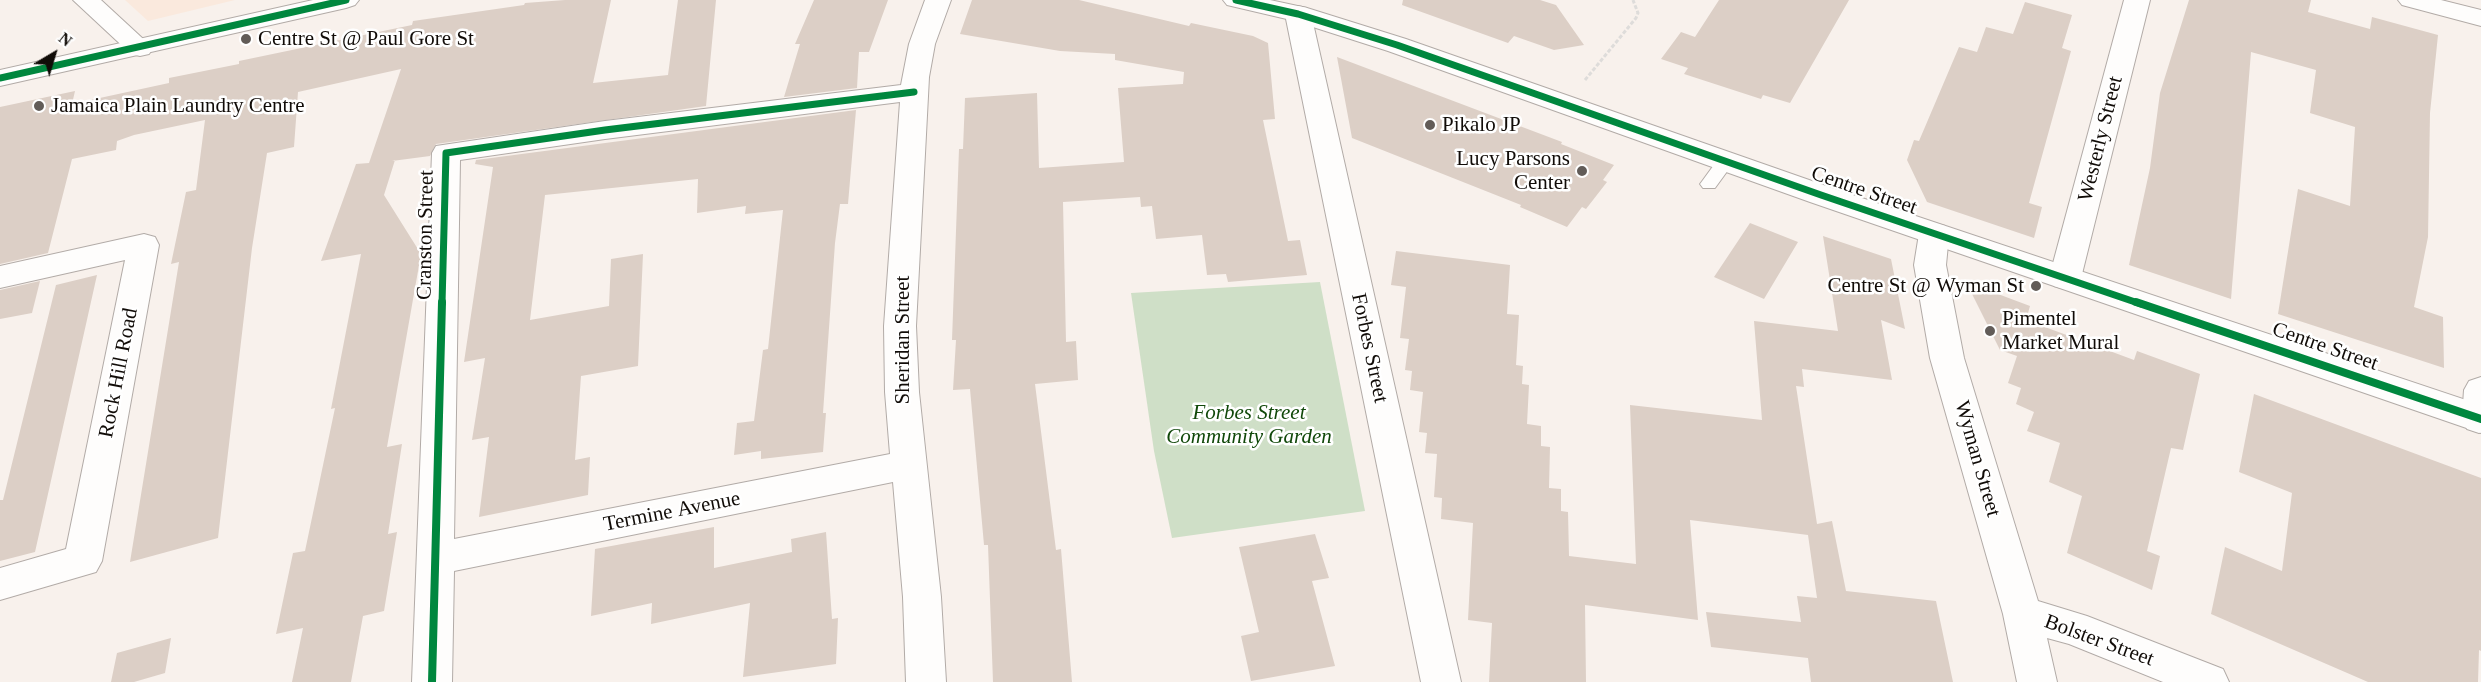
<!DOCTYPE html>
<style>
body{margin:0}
#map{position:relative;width:2481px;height:682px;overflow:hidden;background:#f8f1ec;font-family:"Times New Roman",serif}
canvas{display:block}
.north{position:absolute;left:24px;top:24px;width:60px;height:60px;-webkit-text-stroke:4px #fff;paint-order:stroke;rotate:38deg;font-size:16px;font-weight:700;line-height:24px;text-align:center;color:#110c08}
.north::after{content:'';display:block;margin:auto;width:21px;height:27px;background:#110c08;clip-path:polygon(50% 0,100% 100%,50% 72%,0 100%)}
</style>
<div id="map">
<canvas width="2481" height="682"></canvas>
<div class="north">N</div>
</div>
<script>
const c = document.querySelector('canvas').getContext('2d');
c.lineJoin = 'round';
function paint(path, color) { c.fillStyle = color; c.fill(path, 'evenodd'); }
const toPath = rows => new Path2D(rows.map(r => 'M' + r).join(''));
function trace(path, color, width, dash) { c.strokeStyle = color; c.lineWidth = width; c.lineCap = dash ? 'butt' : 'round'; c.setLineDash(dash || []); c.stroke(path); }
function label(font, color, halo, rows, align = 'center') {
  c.font = font + ' "Times New Roman",serif'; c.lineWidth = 5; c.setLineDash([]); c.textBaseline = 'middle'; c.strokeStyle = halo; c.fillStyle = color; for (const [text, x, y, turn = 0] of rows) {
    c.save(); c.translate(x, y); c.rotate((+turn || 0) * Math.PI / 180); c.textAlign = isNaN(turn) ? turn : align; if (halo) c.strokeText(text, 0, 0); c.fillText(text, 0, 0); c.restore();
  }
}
paint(toPath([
 [125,0,235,0,148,21]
]), '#fae9dd');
paint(toPath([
 [1320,282,1365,511,1172,538,1154,451,1131,293]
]), '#cfdfc7');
paint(toPath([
 [565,0,611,0,593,83,668,75,678,0,716,0,706,106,436,144,430,156,392,161,395,160,384,195,421,254,387,447,402,444,388,534,397,532,384,611,363,616,351,682,292,682,303,628,276,634,293,553,305,551,335,408,331,409,361,254,321,261,356,164,369,163,401,69,298,92,294,147,267,153,252,248,218,538,130,562,179,262,171,264,186,192,196,190,205,120,134,135,117,141,116,150,72,159,48,253,0,264,0,107,75,91,72,104,169,83,169,78,239,64,239,61,412,25,413,21,524,5,525,3],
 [814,0,888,0,869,52,859,52,857,88,784,97,800,44,795,44],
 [972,0,1079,0,1189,26,1191,23,1253,36,1268,43,1275,119,1263,120,1288,241,1300,240,1307,275,1228,282,1226,274,1207,275,1202,235,1156,239,1152,206,1141,207,1140,197,1063,202,1066,342,1076,341,1078,380,1035,384,1056,550,1061,549,1072,682,993,682,988,545,984,545,970,389,953,390,956,340,952,340,959,149,963,149,965,98,1037,93,1039,168,1124,162,1118,88,1183,84,1184,72,1115,60,1115,54,1060,51,960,34],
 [1403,0,1540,0,1556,5,1584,45,1554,50,1514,36,1508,43,1402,5],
 [1719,0,1849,0,1790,103,1763,95,1761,99,1684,74,1688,68,1661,59,1681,32,1695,37],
 [2189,0,2311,0,2308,12,2370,29,2372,17,2438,35,2430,113,2428,237,2414,307,2443,317,2444,368,2278,314,2298,189,2350,206,2355,127,2310,113,2316,70,2251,52,2231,299,2129,265,2150,168,2160,93],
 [2025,2,2072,15,2062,48,2071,51,2029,203,2042,207,2034,238,1927,202,1907,160,1914,140,1919,141,1959,47,1977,52,1986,27,2013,34],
 [1337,57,1562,142,1561,144,1614,165,1603,180,1607,182,1586,209,1582,207,1567,227,1520,207,1521,205,1352,138],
 [856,110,848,204,840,204,835,243,823,413,826,413,823,452,761,459,761,451,734,455,737,423,754,421,763,350,768,349,783,210,745,214,746,206,697,213,698,179,545,195,530,320,609,306,611,259,643,254,638,366,581,376,575,460,590,457,588,495,479,517,489,437,472,440,485,358,464,362,493,167,475,164,476,160],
 [1750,223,1798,242,1764,299,1714,277],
 [1823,236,1891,259,1905,329,1881,320,1892,380,1802,369,1804,387,1796,386,1817,524,1832,521,1846,591,1936,601,1953,682,1811,682,1808,658,1711,647,1706,612,1801,622,1797,596,1817,598,1808,535,1690,520,1698,620,1585,605,1586,682,1489,682,1492,623,1468,620,1473,523,1441,519,1442,498,1434,497,1437,454,1425,453,1427,433,1419,432,1423,392,1410,390,1412,371,1405,370,1409,339,1400,338,1406,287,1391,285,1396,251,1510,265,1507,314,1519,315,1516,365,1523,366,1522,384,1529,385,1527,424,1541,426,1541,446,1550,447,1549,488,1561,489,1561,511,1568,512,1569,556,1636,564,1630,405,1762,420,1754,321,1838,331],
 [97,275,35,552,0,561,0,500,3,500,56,285],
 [40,281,32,313,0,319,0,290],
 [1966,282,2030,306,2026,320,2134,360,2137,351,2200,374,2183,450,2171,448,2147,551,2160,556,2152,590,2067,553,2082,496,2049,482,2060,443,2027,431,2034,412,2016,404,2021,388,2008,383,2017,356,2000,350],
 [2254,394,2481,478,2481,651,2479,650,2478,682,2368,682,2211,614,2225,547,2282,571,2292,493,2239,472],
 [714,527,714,568,792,552,791,539,826,532,832,619,838,618,836,664,743,677,750,603,651,624,652,603,591,616,595,549],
 [1315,534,1329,578,1312,581,1335,666,1251,681,1241,636,1259,632,1239,547],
 [171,638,165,673,134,682,111,682,117,653]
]), '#dccfc6');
const service = toPath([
 [1725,156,1731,158,1734,162,1731,166,1715,188,1703,188,1700,184,1703,180,1719,158,1725,156]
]);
const minor = toPath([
 [73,0,101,0,153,48,149,54,140,56,131,54,73,0],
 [925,0,951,0,935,44,929,77,916,326,919,392,941,597,946,682,906,682,903,597,893,482,454,571,452,682,412,682,432,153,436,146,605,121,901,85,909,44,925,0],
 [900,102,884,326,885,392,890,454,454,539,460,160,605,139,900,102],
 [2124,0,2150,0,2081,278,2076,286,2065,289,2054,286,2049,278,2124,0],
 [2398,0,2441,0,2481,10,2481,26,2402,5,2398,0],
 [1298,6,1307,8,1311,14,1461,682,1421,682,1285,14,1289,8,1298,6],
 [1934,223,1945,226,1949,234,1946,265,1964,358,2038,601,2087,616,2223,669,2229,682,2163,682,2069,644,2047,638,2057,682,2017,682,2003,614,1930,358,1914,265,1919,234,1923,226,1934,223],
 [144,234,155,237,159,245,102,561,96,572,0,600,0,568,66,549,125,260,0,288,0,266,144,234],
 [2481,377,2481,432,2479,433,2467,429,2462,419,2464,390,2469,381,2481,377]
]);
const secondary = toPath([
 [313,0,359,0,355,5,346,8,0,86,0,70,313,0],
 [1223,0,1270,0,1307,8,1406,39,1832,188,2481,405,2481,433,1810,202,1388,51,1291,20,1227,5,1223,0]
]);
trace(service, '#b2aba7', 2);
trace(minor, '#b2aba7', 2);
trace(secondary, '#b2aba7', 2);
trace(toPath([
 [1585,80,1636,18,1638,13,1633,0]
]), '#dedcda', 3, [4, 2]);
paint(service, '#fefdfc');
paint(minor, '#fefdfc');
paint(secondary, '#fefdfc');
trace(toPath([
 [1236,0,1298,14,1397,45,1821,195,2141,304],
 [0,78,346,0],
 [442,304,446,153,605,130,914,92]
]), '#00873e', 7);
trace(toPath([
 [2136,302,2481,419],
 [432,682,442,302]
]), '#00873e', 8);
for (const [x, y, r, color] of [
 [246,39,6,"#625c58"],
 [39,106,6,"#625c58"],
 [1430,125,6,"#625c58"],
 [1582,171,6,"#625c58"],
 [2036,286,6,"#625c58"],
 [1990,331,6,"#625c58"]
]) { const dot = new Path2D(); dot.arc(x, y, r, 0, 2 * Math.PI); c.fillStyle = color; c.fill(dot); trace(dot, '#fff', 2); }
label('21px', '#110c08', '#fff', [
 ["Centre St @ Paul Gore St",258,39],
 ["Jamaica Plain Laundry Centre",51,106],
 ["Pikalo JP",1442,125],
 ["Lucy Parsons",1570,159,"right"],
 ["Center",1570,183,"right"],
 ["Centre St @ Wyman St",2024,286,"right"],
 ["Pimentel",2002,319],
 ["Market Mural",2002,343]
], 'left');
label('21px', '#110c08', '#fff', [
 ["Westerly Street",2101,139,-76],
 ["Centre Street",1864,191,19],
 ["Cranston Street",426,235,-89],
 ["Sheridan Street",903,340,-90],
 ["Centre Street",2325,347,19],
 ["Forbes Street",1369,348,78],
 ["Rock Hill Road",119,373,-79],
 ["Wyman Street",1977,459,74],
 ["Termine Avenue",672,512,-11],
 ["Bolster Street",2099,641,20]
]);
label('italic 21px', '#104809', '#fff', [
 ["Forbes Street",1249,413],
 ["Community Garden",1249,437]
]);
</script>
